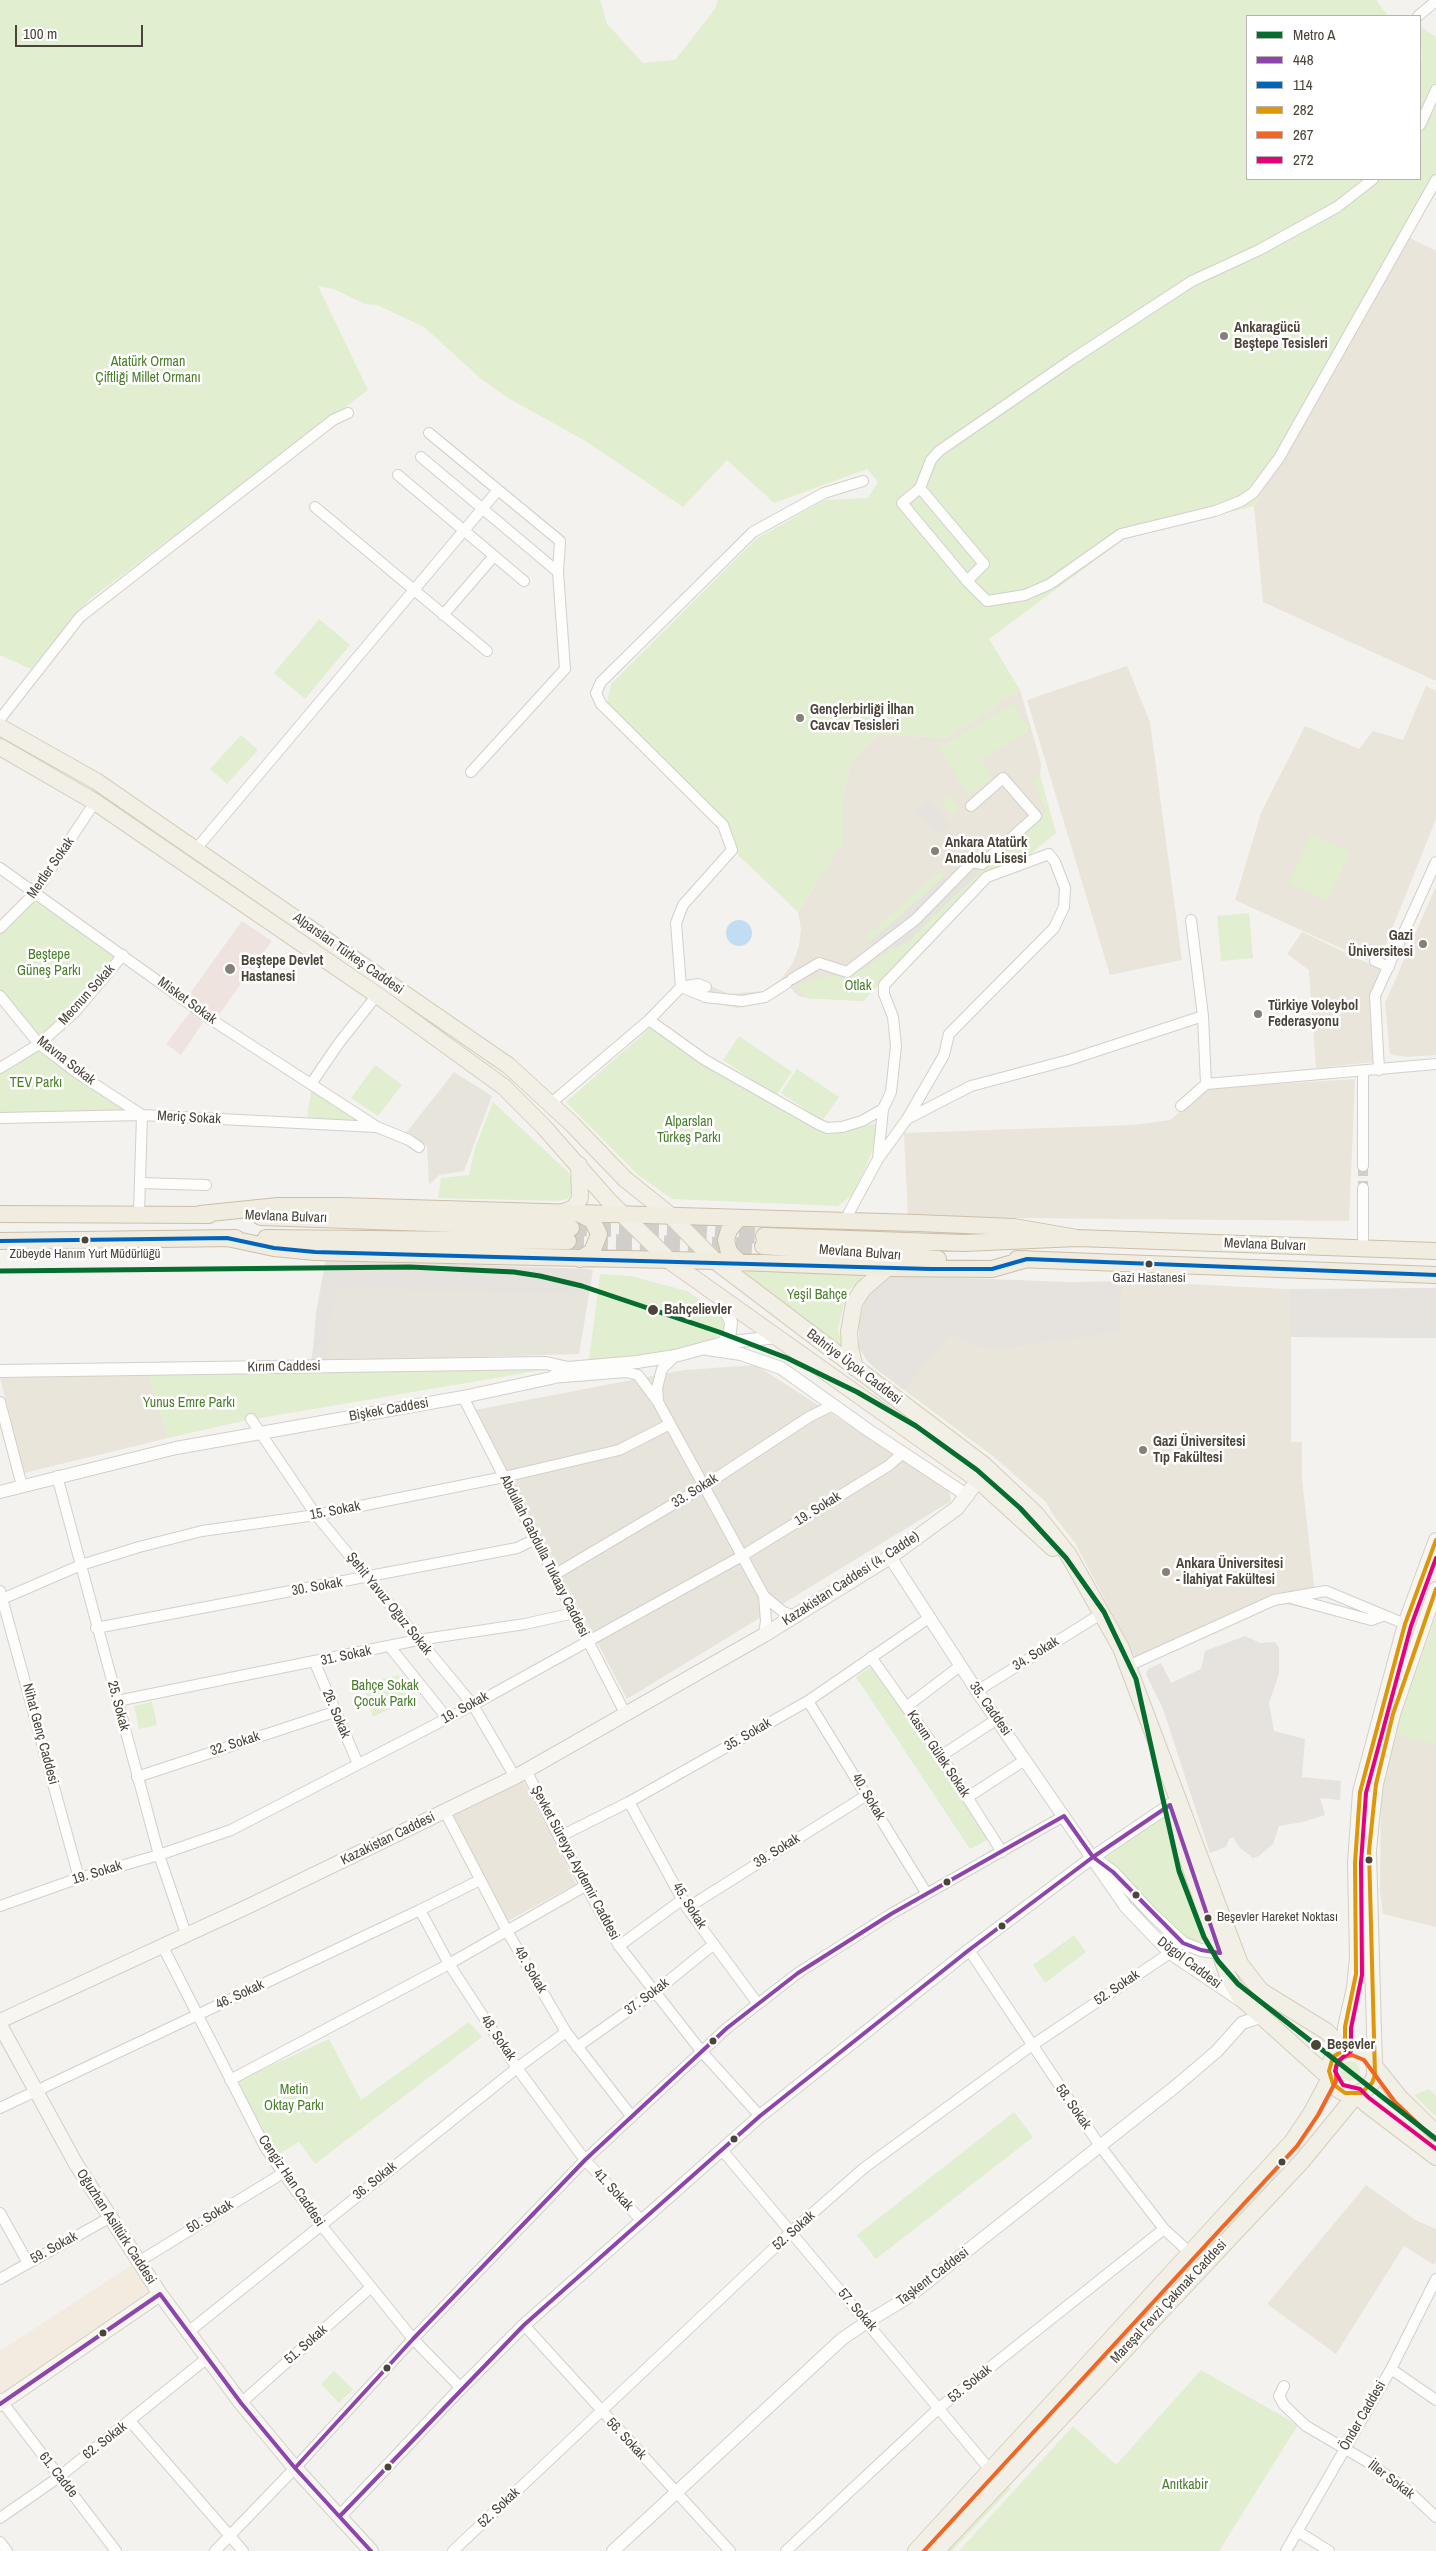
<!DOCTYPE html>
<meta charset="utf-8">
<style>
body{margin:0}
#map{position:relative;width:1436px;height:2551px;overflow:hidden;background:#f4f2ee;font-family:"Archivo Narrow",sans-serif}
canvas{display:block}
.legend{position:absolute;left:1246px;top:15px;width:175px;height:165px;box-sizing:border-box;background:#fff;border:1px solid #b7b4b0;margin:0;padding:6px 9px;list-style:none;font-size:15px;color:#4b4439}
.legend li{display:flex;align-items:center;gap:10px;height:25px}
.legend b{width:25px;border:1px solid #b7b4b0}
.scale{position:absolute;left:15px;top:25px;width:128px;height:22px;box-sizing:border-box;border:2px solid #4b4439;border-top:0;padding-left:6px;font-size:15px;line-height:18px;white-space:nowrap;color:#4b4439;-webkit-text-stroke:4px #fff;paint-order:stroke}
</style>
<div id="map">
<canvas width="1436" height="2551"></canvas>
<ul class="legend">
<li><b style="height:6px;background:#056d2e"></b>Metro A</li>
<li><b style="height:6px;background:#8e44ad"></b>448</li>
<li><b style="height:6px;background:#0065bd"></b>114</li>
<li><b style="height:6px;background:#dd9709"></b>282</li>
<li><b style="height:6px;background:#f26522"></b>267</li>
<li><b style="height:6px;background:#e5007d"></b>272</li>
</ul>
<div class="scale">100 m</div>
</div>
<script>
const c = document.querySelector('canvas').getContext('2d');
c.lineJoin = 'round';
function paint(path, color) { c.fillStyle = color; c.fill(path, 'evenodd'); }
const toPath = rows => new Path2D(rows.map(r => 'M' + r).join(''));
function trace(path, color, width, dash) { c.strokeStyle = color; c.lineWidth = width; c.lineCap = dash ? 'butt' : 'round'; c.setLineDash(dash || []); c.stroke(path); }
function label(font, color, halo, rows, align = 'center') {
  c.font = font + ' "Archivo Narrow",sans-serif'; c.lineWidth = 5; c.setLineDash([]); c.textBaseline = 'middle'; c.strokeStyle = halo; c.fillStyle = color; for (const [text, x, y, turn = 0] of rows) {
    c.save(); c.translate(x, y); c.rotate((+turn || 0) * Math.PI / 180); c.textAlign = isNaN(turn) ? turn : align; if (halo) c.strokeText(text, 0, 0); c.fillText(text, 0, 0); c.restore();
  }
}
paint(toPath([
 [454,1072,492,1096,464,1171,439,1175,429,1185,427,1146,406,1133],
 [326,1258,593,1270,579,1354,312,1362,316,1312],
 [756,1365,923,1473,949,1491,951,1501,627,1699,475,1410,684,1370]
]), '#e7e4dc');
paint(toPath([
 [133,2264,153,2299,0,2404,0,2351]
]), '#f3ebdf');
paint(toPath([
 [1410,238,1436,251,1436,681,1263,602,1254,506],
 [1127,666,1150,722,1182,960,1110,975,1027,700],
 [1426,686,1436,691,1436,819,1382,954,1372,950,1367,960,1235,900,1261,813,1305,726,1359,749,1373,731,1403,740],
 [1020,690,1041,763,1040,776,1056,833,986,874,863,1001,806,998,798,996,790,987,768,1002,737,1008,711,1002,702,997,709,985,729,994,763,991,781,979,793,963,799,946,801,929,798,912,843,841,843,795,852,759,879,734,947,738],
 [1436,886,1436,1055,1405,1057,1390,1054,1385,1003],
 [1302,932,1382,970,1371,996,1374,1062,1316,1068,1309,970,1287,954],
 [1355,1079,1349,1221,908,1217,904,1133,1133,1125,1170,1120,1210,1088],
 [1131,1281,1285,1289,1436,1288,1436,1338,1291,1337,1291,1442,1302,1442,1302,1479,1317,1611,1285,1604,1258,1602,1136,1658,1075,1543,1053,1515,1046,1502,994,1457,873,1367,859,1348,859,1323,1069,1282],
 [148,1374,168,1438,24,1473,0,1378],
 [1394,1734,1436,1743,1436,1927,1383,1914,1380,1891,1381,1789],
 [524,1781,576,1884,506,1922,453,1816],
 [1366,2185,1417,2221,1436,2229,1436,2261,1434,2265,1404,2246,1336,2354,1267,2304]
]), '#eae5da');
paint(toPath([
 [242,921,272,941,217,1017,206,1018,181,1055,166,1044,196,1004,188,996]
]), '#eee3df');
paint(toPath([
 [0,0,600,0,607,24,643,63,675,60,715,9,718,0,1376,0,1388,16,1247,16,1247,179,1420,179,1420,60,1422,61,1420,26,1436,37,1436,193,1254,506,1124,539,989,639,1020,690,947,738,879,734,852,759,843,795,843,841,798,912,737,854,725,819,607,702,611,684,756,539,825,500,868,498,878,482,867,469,774,503,727,460,683,507,587,442,508,398,480,378,424,327,377,305,365,304,334,289,318,286,368,390,89,600,31,669,0,655],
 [319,619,350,645,305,699,274,673],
 [1013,703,1030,730,982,759,993,779,968,795,939,748],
 [241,735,258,750,227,784,210,769],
 [1040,776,1056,833,1021,862,986,874,863,1001,806,998,797,984,864,969,890,950,906,943,988,864,1046,812,1033,780],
 [950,795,961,808,952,815,941,803],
 [1311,834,1350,852,1327,901,1288,883],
 [940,871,944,877,871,941,866,936],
 [34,894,123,955,40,1044,142,1115,0,1120,0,1061,39,1044,0,997,0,927],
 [1249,913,1253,958,1221,961,1217,916],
 [650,1028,813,1127,836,1132,878,1123,873,1149,863,1174,851,1196,838,1206,672,1199,638,1175,566,1102],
 [739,1036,792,1072,776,1096,723,1060],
 [375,1065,402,1085,378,1116,351,1098],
 [797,1069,839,1097,822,1121,781,1093],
 [312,1085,375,1127,307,1117],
 [493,1102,568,1172,575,1183,572,1193,567,1199,557,1201,438,1198,441,1178,469,1175,475,1148],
 [740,1269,864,1269,860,1284,847,1290,838,1330,843,1350],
 [600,1274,631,1276,687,1291,714,1309,721,1317,725,1330,708,1343,657,1353,589,1360],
 [542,1370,243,1421,168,1438,148,1374],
 [1436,1616,1436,1744,1394,1734],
 [871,1667,937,1760,989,1839,970,1849,856,1677],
 [399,1675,408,1700,373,1717,363,1684],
 [152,1702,157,1725,139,1729,134,1706],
 [1167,1814,1208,1930,1206,1939,1198,1943,1191,1942,1177,1932,1106,1857],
 [1074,1935,1086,1952,1045,1983,1033,1965],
 [469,2022,482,2037,315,2164,299,2142,277,2155,264,2135,238,2081,329,2039,361,2100],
 '1340 2071a10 10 0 1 1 20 0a10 10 0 1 1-20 0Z',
 [1429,2089,1436,2096,1436,2117,1414,2095],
 [1014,2112,1033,2137,876,2259,857,2235],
 [1201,2370,1298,2425,1219,2551,959,2551,1073,2426,1116,2465],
 [334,2371,353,2389,339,2403,321,2384],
 [1008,2487,1011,2488,952,2551,948,2551]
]), '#e1eecf');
paint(toPath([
 [928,800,949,825,937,835,916,810],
 [969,846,974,851,953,869,949,864],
 [975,868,979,873,906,943,890,950],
 [944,877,949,882,875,946,871,941],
 [327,1260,589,1269,585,1294,336,1289,325,1361,311,1361],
 [886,1275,1069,1282,1122,1282,1119,1332,999,1349,973,1344,950,1334,904,1390,868,1362,859,1348,859,1323,866,1295],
 [1436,1288,1436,1338,1291,1337,1290,1290],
 [1245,1636,1260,1643,1275,1642,1279,1648,1279,1674,1269,1703,1274,1731,1305,1739,1302,1777,1341,1781,1340,1800,1320,1798,1325,1815,1303,1822,1279,1826,1273,1844,1259,1856,1253,1858,1240,1848,1233,1837,1229,1839,1226,1847,1210,1853,1163,1709,1146,1674,1148,1669,1161,1663,1171,1683,1201,1669,1205,1651]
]), '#e6e3df');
paint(toPath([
 '726 933a13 13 0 1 1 26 0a13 13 0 1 1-26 0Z'
]), '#c0ddf1');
trace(toPath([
 [1363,1166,1363,1188]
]), '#d2cfca', 10, [10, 5]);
trace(toPath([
 [571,1228,662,1230,764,1236],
 [568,1241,763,1246]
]), '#d2cfca', 16, [16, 8]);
const minor = toPath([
 [1418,16,1436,1],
 [1420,125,1436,90],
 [429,433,560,541,558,572,565,669,471,772],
 [421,457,558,572],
 [398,475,524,581],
 [920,488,931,460,939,451,1071,360,1192,281,1259,250,1337,207,1373,179],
 [920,488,984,564,967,581,902,503,920,488],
 [315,507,487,651],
 [967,581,987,601,1025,595,1050,584,1121,534,1215,511,1241,501,1253,493,1279,458,1436,180],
 [443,615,494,556],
 [0,719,80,617,333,420,348,413],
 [196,849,498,490],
 [0,868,212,1020,377,1127,409,1140,419,1147],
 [1191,920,1203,1016,1206,1084],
 [0,928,34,894,95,802],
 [1375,961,1389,967],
 [792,979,819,963,847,972,915,920,972,862,982,864,1036,816,1003,778,971,806],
 [681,987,676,923,683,905,732,850,723,825,601,704,596,693,601,682,753,532,824,493,863,481],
 [681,987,701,995],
 [0,996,39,1044,76,1072,142,1115,139,1213],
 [705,997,742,1001,765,997,787,983],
 [649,1020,705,1060,818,1124,827,1128,842,1127,862,1121,883,1109],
 [0,1068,39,1044,75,1012,123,955],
 [1379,1070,1375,996,1436,862],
 [311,1084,339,1043,377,995],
 [550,1104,649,1020,681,987,698,984,706,987],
 [1181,1106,1206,1084,1436,1064],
 [0,1118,142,1115,376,1127],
 [878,1159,883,1109,891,1092,896,1046,893,1017,884,994,884,985,987,877,1049,854,1055,862,1065,888,1064,907,1054,928,949,1034,944,1055,907,1119],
 [1363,1166,1363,1071],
 [141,1183,206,1185],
 [845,1220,878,1159,907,1119,971,1086,1069,1060,1203,1016],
 [1363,1248,1363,1188],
 [551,1378,626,1372,638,1375,658,1402,764,1596,783,1612,795,1616],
 [463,1397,626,1715],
 [658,1399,657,1388,662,1369,675,1356],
 [0,1402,22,1486],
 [251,1419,316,1515,473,1705,515,1777],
 [57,1476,159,1855,186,1934],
 [554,1575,704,1486,809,1417,833,1405],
 [0,1591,79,1878],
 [764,1596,766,1621,764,1635],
 [1294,1599,1371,1620,1382,1616],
 [0,1600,81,1565,139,1547,202,1531,316,1515,504,1477,619,1450,670,1424],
 [96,1628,517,1548,536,1539],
 [390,1647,447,1718],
 [871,1657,941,1756,1002,1852],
 [315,1663,358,1764],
 [1128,1666,1274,1600,1326,1591,1405,1624],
 [977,1691,1096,1617],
 [117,1701,418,1640,525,1624,574,1613],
 [808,1701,927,1894],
 [906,1707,960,1666],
 [941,1756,997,1719],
 [526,1770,559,1837,619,1946,702,2052,760,2116],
 [137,1777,334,1712],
 [968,1797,1025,1760],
 [629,1802,687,1908,758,2004],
 [445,1812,507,1931,566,2032,632,2117],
 [559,1837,629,1802,808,1701,929,1618],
 [0,1906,79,1878,159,1855,231,1830,473,1705,742,1556,888,1466,903,1453],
 [687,1908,867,1795],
 [420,1910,449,1964,517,2068,585,2160,641,2220],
 [162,1945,265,2147,283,2173,321,2225,413,2339,461,2388],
 [619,1946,683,1899],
 [969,1950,1100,2146,1164,2229,1190,2253],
 [577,2047,656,1991,714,1944],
 [230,2080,449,1964,585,1886],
 [0,2108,420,1910,480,1880],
 [722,2150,991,2471],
 [0,2213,28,2263],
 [138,2262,283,2173],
 [0,2279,109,2218],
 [524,2325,730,2551],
 [187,2333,517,2068,566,2032],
 [1391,2369,1436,2400],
 [1284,2386,1279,2396,1284,2405,1306,2426,1366,2461,1406,2489,1436,2517],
 [0,2399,116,2551],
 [241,2403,370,2288],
 [130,2421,243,2551],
 [0,2518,59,2477,206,2359],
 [1297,2531,1329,2551],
 [0,2542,7,2551],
 [215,2551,295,2468,413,2339,585,2160,727,2028,798,1973,891,1914,1064,1816],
 [453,2551,790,2233,864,2168,1031,2046,1170,1953],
 [786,2551,939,2408,1164,2229],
 [1286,2551,1391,2369,1436,2279]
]);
const tertiary = toPath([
 [719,1298,731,1322,730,1332,723,1343],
 [707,1349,741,1354,781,1368,868,1430,968,1496],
 [0,1371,546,1363,568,1368],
 [0,1492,176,1448,463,1397,551,1378,568,1368,637,1362,675,1356,723,1343,777,1337],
 [890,1557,977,1691,1126,1907,1170,1953,1240,2000],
 [1097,1860,1113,1872,1152,1914,1183,1943,1201,1950,1220,1953],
 [340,2516,461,2388,524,2325,760,2116,969,1950,1093,1857,1170,1805],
 [613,2551,842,2339,867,2322,907,2298,1176,2086,1217,2051,1242,2023,1263,2016]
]);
const secondary = toPath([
 [0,2021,249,1906,515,1777,764,1635,890,1557,957,1508,978,1480],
 [0,2025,76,2164,160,2294,241,2403,295,2468,371,2551],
 [1345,2049,1345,2027,1354,1988,1357,1958,1355,1863,1360,1792,1405,1624,1436,1540],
 [1375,2067,1369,1851,1372,1819,1376,1784,1393,1714,1436,1589],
 [0,2404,160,2294]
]);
const primary = toPath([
 [0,727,96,781,509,1066,572,1124,625,1179,670,1215,715,1261,984,1465,1036,1514,1068,1554,1121,1648,1240,1964,1261,1991,1326,2031,1345,2049],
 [0,747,95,802,377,995,504,1087,543,1126,610,1202,671,1262,978,1480,1053,1548],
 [561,1213,574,1208,580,1198,579,1165],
 [855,1368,850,1348,849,1332,854,1303,863,1289,887,1268],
 [1171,1810,1228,1976,1239,1996,1330,2078],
 '1329 2071a23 23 0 1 1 46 0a23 23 0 1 1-46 0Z',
 [1375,2067,1400,2098,1436,2133],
 [1357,2094,1365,2103,1436,2157],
 [916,2551,1292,2142,1312,2112,1330,2078],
 [936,2551,1302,2161,1357,2094]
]);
const trunk = toPath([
 [0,1214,209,1215],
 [200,1214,278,1206,341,1206,917,1223,1014,1227,1077,1238],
 [580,1214,592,1220,599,1234,592,1252,580,1259],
 [261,1217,571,1228],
 [739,1218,729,1230,726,1240,729,1252,740,1263],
 [764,1236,964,1243,1077,1238,1436,1251],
 [227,1238,274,1248,315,1252,715,1261,887,1268,992,1269,1027,1259],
 [266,1238,568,1241],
 [0,1241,236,1238],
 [763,1246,938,1259],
 [1017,1259,1436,1275]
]);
trace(minor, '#d2d0cb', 12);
trace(tertiary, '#d2d0cb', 14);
trace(secondary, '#d3cfc5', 16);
trace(primary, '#d6cebb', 18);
trace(trunk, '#ccbfa9', 18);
trace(minor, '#fdfdfc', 10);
trace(tertiary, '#fdfdfc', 12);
trace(secondary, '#f7f6f1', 14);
trace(primary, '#f2efe6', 16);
trace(trunk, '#f0ece0', 16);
trace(toPath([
 [1170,1805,1220,1953,1201,1950,1183,1943,1113,1872,1093,1857,1170,1805],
 [0,2404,160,2294,241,2403,295,2468,371,2551],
 [295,2468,413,2339,585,2160,727,2028,798,1973,891,1914,1064,1816,1093,1857],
 [340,2516,524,2325,760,2116,969,1950,1093,1857]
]), '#8e44ad', 4);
trace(toPath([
 [0,1241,227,1238,274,1248,315,1252,931,1269,992,1269,1027,1259,1436,1275]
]), '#0065bd', 4);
trace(toPath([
 [1436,1540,1405,1624,1360,1792,1355,1863,1356,1974,1345,2027,1345,2049,1333,2057,1329,2071,1333,2084,1345,2093,1361,2093,1372,2083,1375,2075,1369,1851,1376,1784,1393,1714,1436,1589]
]), '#dd9709', 4);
trace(toPath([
 [924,2551,1297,2146,1318,2115,1336,2081,1336,2066,1343,2057,1352,2055,1364,2060,1395,2102,1432,2137]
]), '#f26522', 4);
trace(toPath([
 [1436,1558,1411,1626,1366,1793,1361,1863,1362,1975,1351,2028,1351,2051,1338,2061,1335,2071,1343,2085,1360,2089,1369,2098,1436,2149]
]), '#e5007d', 4);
trace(toPath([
 [0,1271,410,1267,514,1272,540,1276,582,1286,719,1332,787,1358,857,1392,916,1426,977,1470,1020,1508,1066,1558,1104,1612,1136,1679,1179,1871,1204,1937,1218,1961,1238,1984,1436,2139]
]), '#056d2e', 5);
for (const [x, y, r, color] of [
 [1224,336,5,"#868178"],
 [800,718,5,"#868178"],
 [935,851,5,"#868178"],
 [1423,944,5,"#868178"],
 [230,969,6,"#868178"],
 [1258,1014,5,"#868178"],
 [85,1240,4.5,"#4b4439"],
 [1149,1264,4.5,"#4b4439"],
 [653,1310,6,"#4b4439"],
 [1143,1450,5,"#868178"],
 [1166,1572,5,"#868178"],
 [1369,1860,4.5,"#4b4439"],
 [947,1882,4.5,"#4b4439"],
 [1136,1895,4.5,"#4b4439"],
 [1208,1918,4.5,"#4b4439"],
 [1002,1926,4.5,"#4b4439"],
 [713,2041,4.5,"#4b4439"],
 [1316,2045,6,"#4b4439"],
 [734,2139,4.5,"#4b4439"],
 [1282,2162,4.5,"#4b4439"],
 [103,2333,4.5,"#4b4439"],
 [387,2368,4.5,"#4b4439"],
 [388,2467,4.5,"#4b4439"]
]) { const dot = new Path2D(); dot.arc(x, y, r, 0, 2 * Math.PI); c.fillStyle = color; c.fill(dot); trace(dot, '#fff', 2); }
label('13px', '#4b4439', '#fff', [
 ["Zübeyde Hanım Yurt Müdürlüğü",85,1255],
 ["Gazi Hastanesi",1149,1279],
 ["Beşevler Hareket Noktası",1217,1918,"left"]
]);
label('bold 14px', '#4b4439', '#fff', [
 ["Ankaragücü",1234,328],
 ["Beştepe Tesisleri",1234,344],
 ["Gençlerbirliği İlhan",810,710],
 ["Cavcav Tesisleri",810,726],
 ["Ankara Atatürk",945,843],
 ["Anadolu Lisesi",945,859],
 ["Gazi",1413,936,"right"],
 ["Üniversitesi",1413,952,"right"],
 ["Beştepe Devlet",241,961],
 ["Hastanesi",241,977],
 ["Türkiye Voleybol",1268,1006],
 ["Federasyonu",1268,1022],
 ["Gazi Üniversitesi",1153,1442],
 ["Tıp Fakültesi",1153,1458],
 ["Ankara Üniversitesi",1176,1564],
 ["- İlahiyat Fakültesi",1176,1580]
], 'left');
label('14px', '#4a7f2a', '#fff', [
 ["Atatürk Orman",148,362],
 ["Çiftliği Millet Ormanı",148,378],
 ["Beştepe",49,955],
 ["Güneş Parkı",49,971],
 ["Otlak",858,986],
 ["TEV Parkı",36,1083],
 ["Alparslan",689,1122],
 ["Türkeş Parkı",689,1138],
 ["Yeşil Bahçe",817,1295],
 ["Yunus Emre Parkı",189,1403],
 ["Bahçe Sokak",385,1686],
 ["Çocuk Parkı",385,1702],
 ["Metin",294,2090],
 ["Oktay Parkı",294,2106],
 ["Anıtkabir",1185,2485]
]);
label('14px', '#4b4439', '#fff', [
 ["Mertler Sokak",51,868,-55],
 ["Alparslan Türkeş Caddesi",348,954,35],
 ["Mecnun Sokak",87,995,-48],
 ["Misket Sokak",187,1001,36],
 ["Mavna Sokak",66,1061,38],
 ["Meriç Sokak",189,1118,3],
 ["Mevlana Bulvarı",286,1217,2],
 ["Mevlana Bulvarı",1265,1245,2],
 ["Mevlana Bulvarı",860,1253,4],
 ["Kırım Caddesi",284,1367,-1],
 ["Bahriye Üçok Caddesi",854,1367,37],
 ["Bişkek Caddesi",389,1410,-10],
 ["33. Sokak",695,1491,-32],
 ["19. Sokak",818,1509,-32],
 ["15. Sokak",335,1511,-11],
 ["Abdullah Gabdulla Tukaay Caddesi",544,1556,63],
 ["Kazakistan Caddesi (4. Cadde)",851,1579,-33],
 ["30. Sokak",317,1587,-10],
 ["Şehit Yavuz Oğuz Sokak",389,1604,51],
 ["34. Sokak",1036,1654,-32],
 ["31. Sokak",346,1656,-12],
 ["25. Sokak",118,1706,75],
 ["19. Sokak",465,1708,-29],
 ["35. Caddesi",990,1709,55],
 ["26. Sokak",336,1714,67],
 ["Nihat Genç Caddesi",40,1734,75],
 ["35. Sokak",748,1735,-30],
 ["32. Sokak",235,1744,-18],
 ["Kasım Gülek Sokak",938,1754,56],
 ["40. Sokak",868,1797,59],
 ["Kazakistan Caddesi",388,1839,-26],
 ["39. Sokak",777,1851,-32],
 ["Şevket Süreyya Aydemir Caddesi",575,1863,62],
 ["19. Sokak",97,1873,-17],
 ["45. Sokak",689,1906,58],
 ["Dögol Caddesi",1189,1963,37],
 ["49. Sokak",530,1970,60],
 ["52. Sokak",1117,1988,-34],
 ["46. Sokak",240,1995,-25],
 ["37. Sokak",647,1997,-37],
 ["48. Sokak",498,2038,56],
 ["58. Sokak",1073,2107,55],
 ["Cengiz Han Caddesi",291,2181,56],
 ["36. Sokak",375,2181,-39],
 ["41. Sokak",613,2190,47],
 ["50. Sokak",210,2217,-31],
 ["Oğuzhan Asiltürk Caddesi",116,2227,57],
 ["52. Sokak",794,2231,-42],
 ["59. Sokak",54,2248,-29],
 ["Taşkent Caddesi",933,2277,-37],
 ["Mareşal Fevzi Çakmak Caddesi",1169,2302,-47],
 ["57. Sokak",857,2310,49],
 ["51. Sokak",306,2345,-41],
 ["53. Sokak",970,2384,-39],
 ["Önder Caddesi",1363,2416,-60],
 ["56. Sokak",626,2439,47],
 ["62. Sokak",105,2441,-38],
 ["61. Cadde",58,2475,52],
 ["İller Sokak",1391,2480,37],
 ["52. Sokak",499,2508,-43]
]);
label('bold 14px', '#4b4439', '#fff', [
 ["Bahçelievler",664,1310],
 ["Beşevler",1327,2045]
], 'left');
</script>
